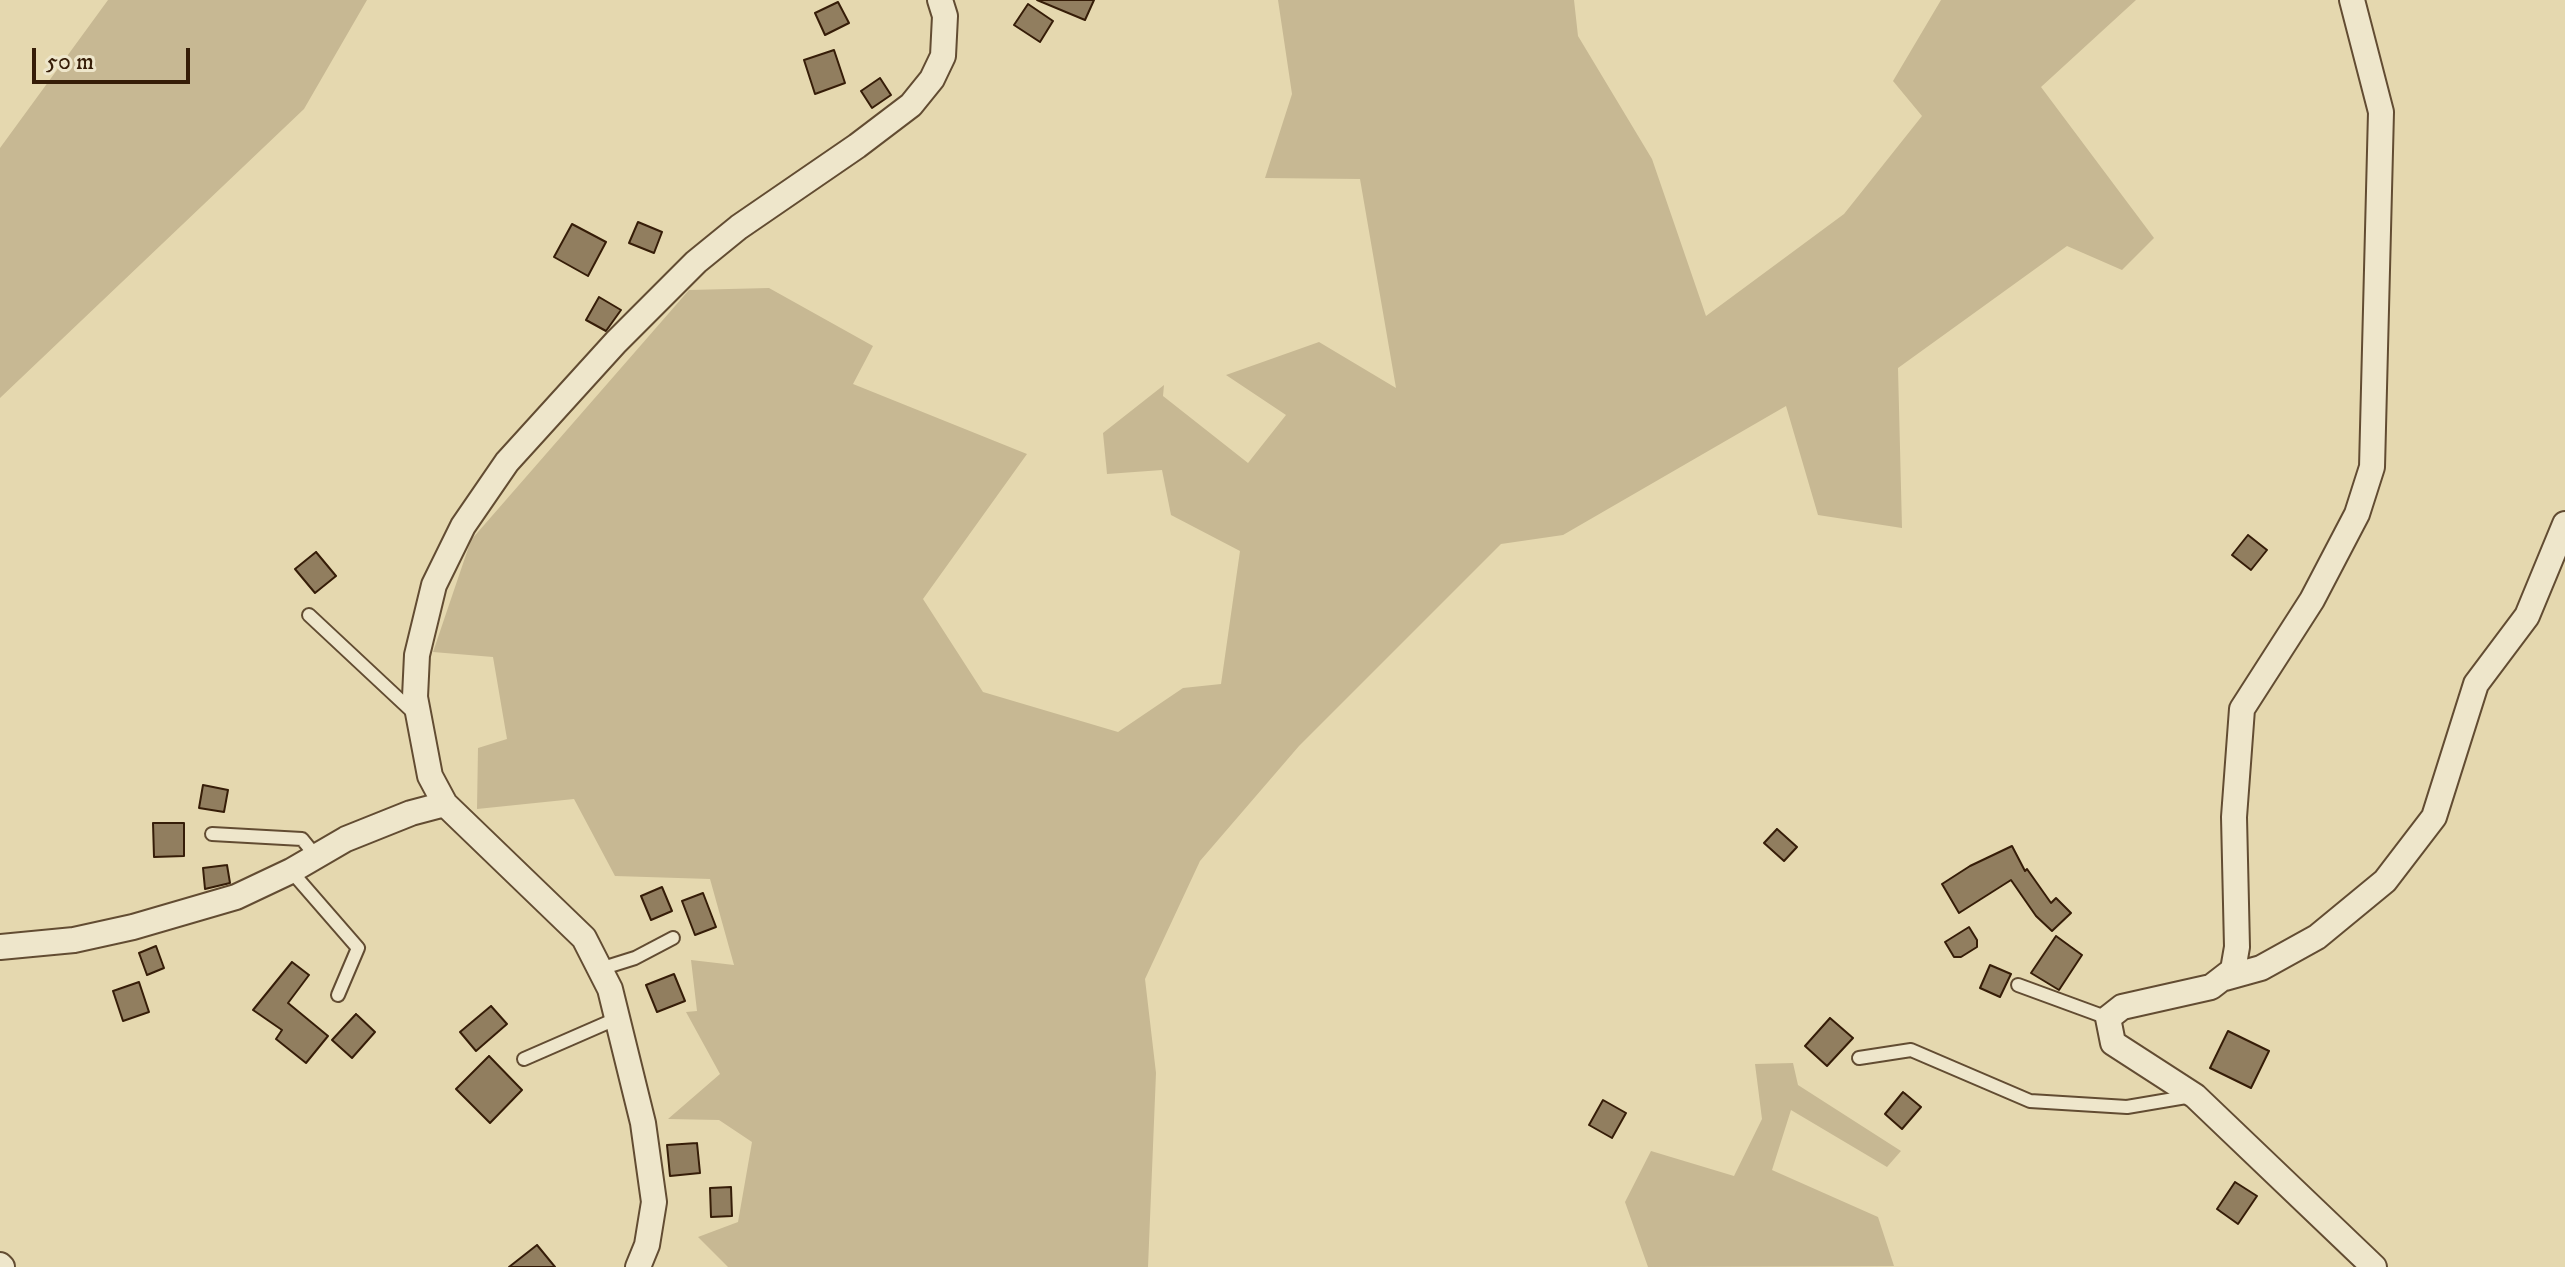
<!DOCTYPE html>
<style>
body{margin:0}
#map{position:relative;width:2565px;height:1267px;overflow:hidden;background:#e5d8af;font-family:"IM FELL DW Pica",serif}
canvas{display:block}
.scale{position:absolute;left:32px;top:48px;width:158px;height:36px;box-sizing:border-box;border:4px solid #361d08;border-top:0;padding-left:10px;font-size:24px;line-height:28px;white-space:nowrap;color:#361d08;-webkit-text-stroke:6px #eee6cb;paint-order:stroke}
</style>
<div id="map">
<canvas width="2565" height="1267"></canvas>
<div class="scale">50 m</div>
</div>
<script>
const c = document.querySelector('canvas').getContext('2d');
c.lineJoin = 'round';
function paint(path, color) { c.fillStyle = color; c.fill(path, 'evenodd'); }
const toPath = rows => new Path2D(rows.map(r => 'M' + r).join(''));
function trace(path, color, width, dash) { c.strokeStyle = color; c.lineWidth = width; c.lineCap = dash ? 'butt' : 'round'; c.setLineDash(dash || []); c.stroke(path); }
paint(toPath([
 [108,0,367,0,304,109,0,398,0,148],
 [1278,0,1574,0,1578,36,1652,159,1706,316,1844,214,1922,116,1893,81,1941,0,2136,0,2041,87,2154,238,2122,270,2067,246,1898,368,1902,528,1818,515,1786,406,1563,535,1501,544,1299,746,1200,861,1145,979,1156,1073,1148,1267,728,1267,698,1237,738,1222,752,1142,719,1120,668,1119,720,1074,686,1012,697,1011,691,960,734,965,710,879,615,876,574,799,477,809,478,748,507,739,493,657,433,652,471,540,689,290,769,288,873,346,853,384,1027,454,923,599,983,692,1118,732,1183,688,1221,684,1240,551,1171,515,1162,470,1107,474,1103,433,1164,385,1163,396,1248,463,1286,415,1226,375,1319,342,1396,388,1360,179,1265,178,1292,94],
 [1793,1063,1798,1085,1901,1151,1887,1167,1791,1110,1772,1170,1878,1217,1894,1266,1648,1267,1625,1202,1651,1151,1734,1176,1762,1119,1755,1064]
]), '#c7b893');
const building = toPath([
 [1037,0,1094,0,1085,20,1037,0],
 [838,2,849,23,825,35,815,13,838,2],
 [1028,4,1053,21,1040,42,1014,25,1028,4],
 [834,50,845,83,815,94,804,60,834,50],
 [880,78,891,95,872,108,861,91,880,78],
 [638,222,662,232,654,253,629,243,638,222],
 [572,224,606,242,588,276,554,257,572,224],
 [599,297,621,310,606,331,586,320,599,297],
 [2248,535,2267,550,2251,570,2232,555,2248,535],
 [316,552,336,576,315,593,295,569,316,552],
 [203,785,228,790,224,812,199,808,203,785],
 [153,823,184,823,184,856,154,857,153,823],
 [1777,829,1797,847,1784,861,1764,843,1777,829],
 [2012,846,2025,871,2027,869,2051,903,2056,898,2071,913,2052,931,2036,916,2011,880,1959,913,1942,884,1970,866,2012,846],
 [227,865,230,883,205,889,203,868,227,865],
 [662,887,672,911,651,920,641,896,662,887],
 [703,893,716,927,695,935,682,901,703,893],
 [1969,927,1977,940,1977,947,1961,957,1954,957,1945,942,1969,927],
 [2056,936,2082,955,2059,990,2031,973,2056,936],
 [156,946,164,968,147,975,139,953,156,946],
 [292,962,309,975,288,1003,328,1036,306,1063,276,1039,282,1030,253,1010,292,962],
 [1990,965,2011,974,2000,997,1980,988,1990,965],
 [674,974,685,1001,657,1012,646,985,674,974],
 [139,982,149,1012,123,1021,113,991,139,982],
 [491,1006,507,1024,476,1051,460,1032,491,1006],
 [356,1014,375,1032,352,1058,332,1040,356,1014],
 [1830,1018,1853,1038,1827,1066,1805,1046,1830,1018],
 [2228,1031,2269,1051,2251,1088,2210,1068,2228,1031],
 [489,1056,522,1090,490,1123,456,1089,489,1056],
 [1903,1092,1921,1107,1902,1129,1885,1114,1903,1092],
 [1603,1100,1626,1113,1612,1138,1589,1125,1603,1100],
 [697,1143,700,1173,670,1176,667,1145,697,1143],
 [2235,1182,2257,1196,2238,1224,2217,1209,2235,1182],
 [731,1187,732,1216,711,1217,710,1188,731,1187],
 [537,1245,555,1267,509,1267,537,1245]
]);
paint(building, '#917e5f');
trace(building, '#361d08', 2);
const lane = toPath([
 [309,615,415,714],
 [212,834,302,839,315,855],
 [291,871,358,948,338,995],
 [600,969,635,958,673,938],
 [2018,985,2108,1018],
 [1859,1058,1911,1050,2030,1101,2127,1107,2192,1096],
 [524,1059,618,1018]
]);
const street = toPath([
 [2352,0,2381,112,2372,467,2357,514,2312,600,2242,709,2234,817,2237,947,2233,970,2211,987,2122,1007,2108,1018,2113,1043,2195,1096,2374,1267],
 [0,947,74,940,133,927,236,897,291,871,346,839,411,813,445,804],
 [2225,978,2261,968,2317,937,2385,881,2434,817,2476,684,2527,616,2565,524],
 [0,1265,2,1267],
 [638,1267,647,1245,654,1202,643,1123,610,989,584,938,445,804,430,776,415,697,417,655,434,585,463,526,507,462,616,342,696,262,739,227,857,146,911,105,932,79,943,56,945,16,940,0]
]);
trace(lane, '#624c32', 16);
trace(street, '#624c32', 28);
trace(lane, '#eee6cb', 12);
trace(street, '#eee6cb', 24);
</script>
